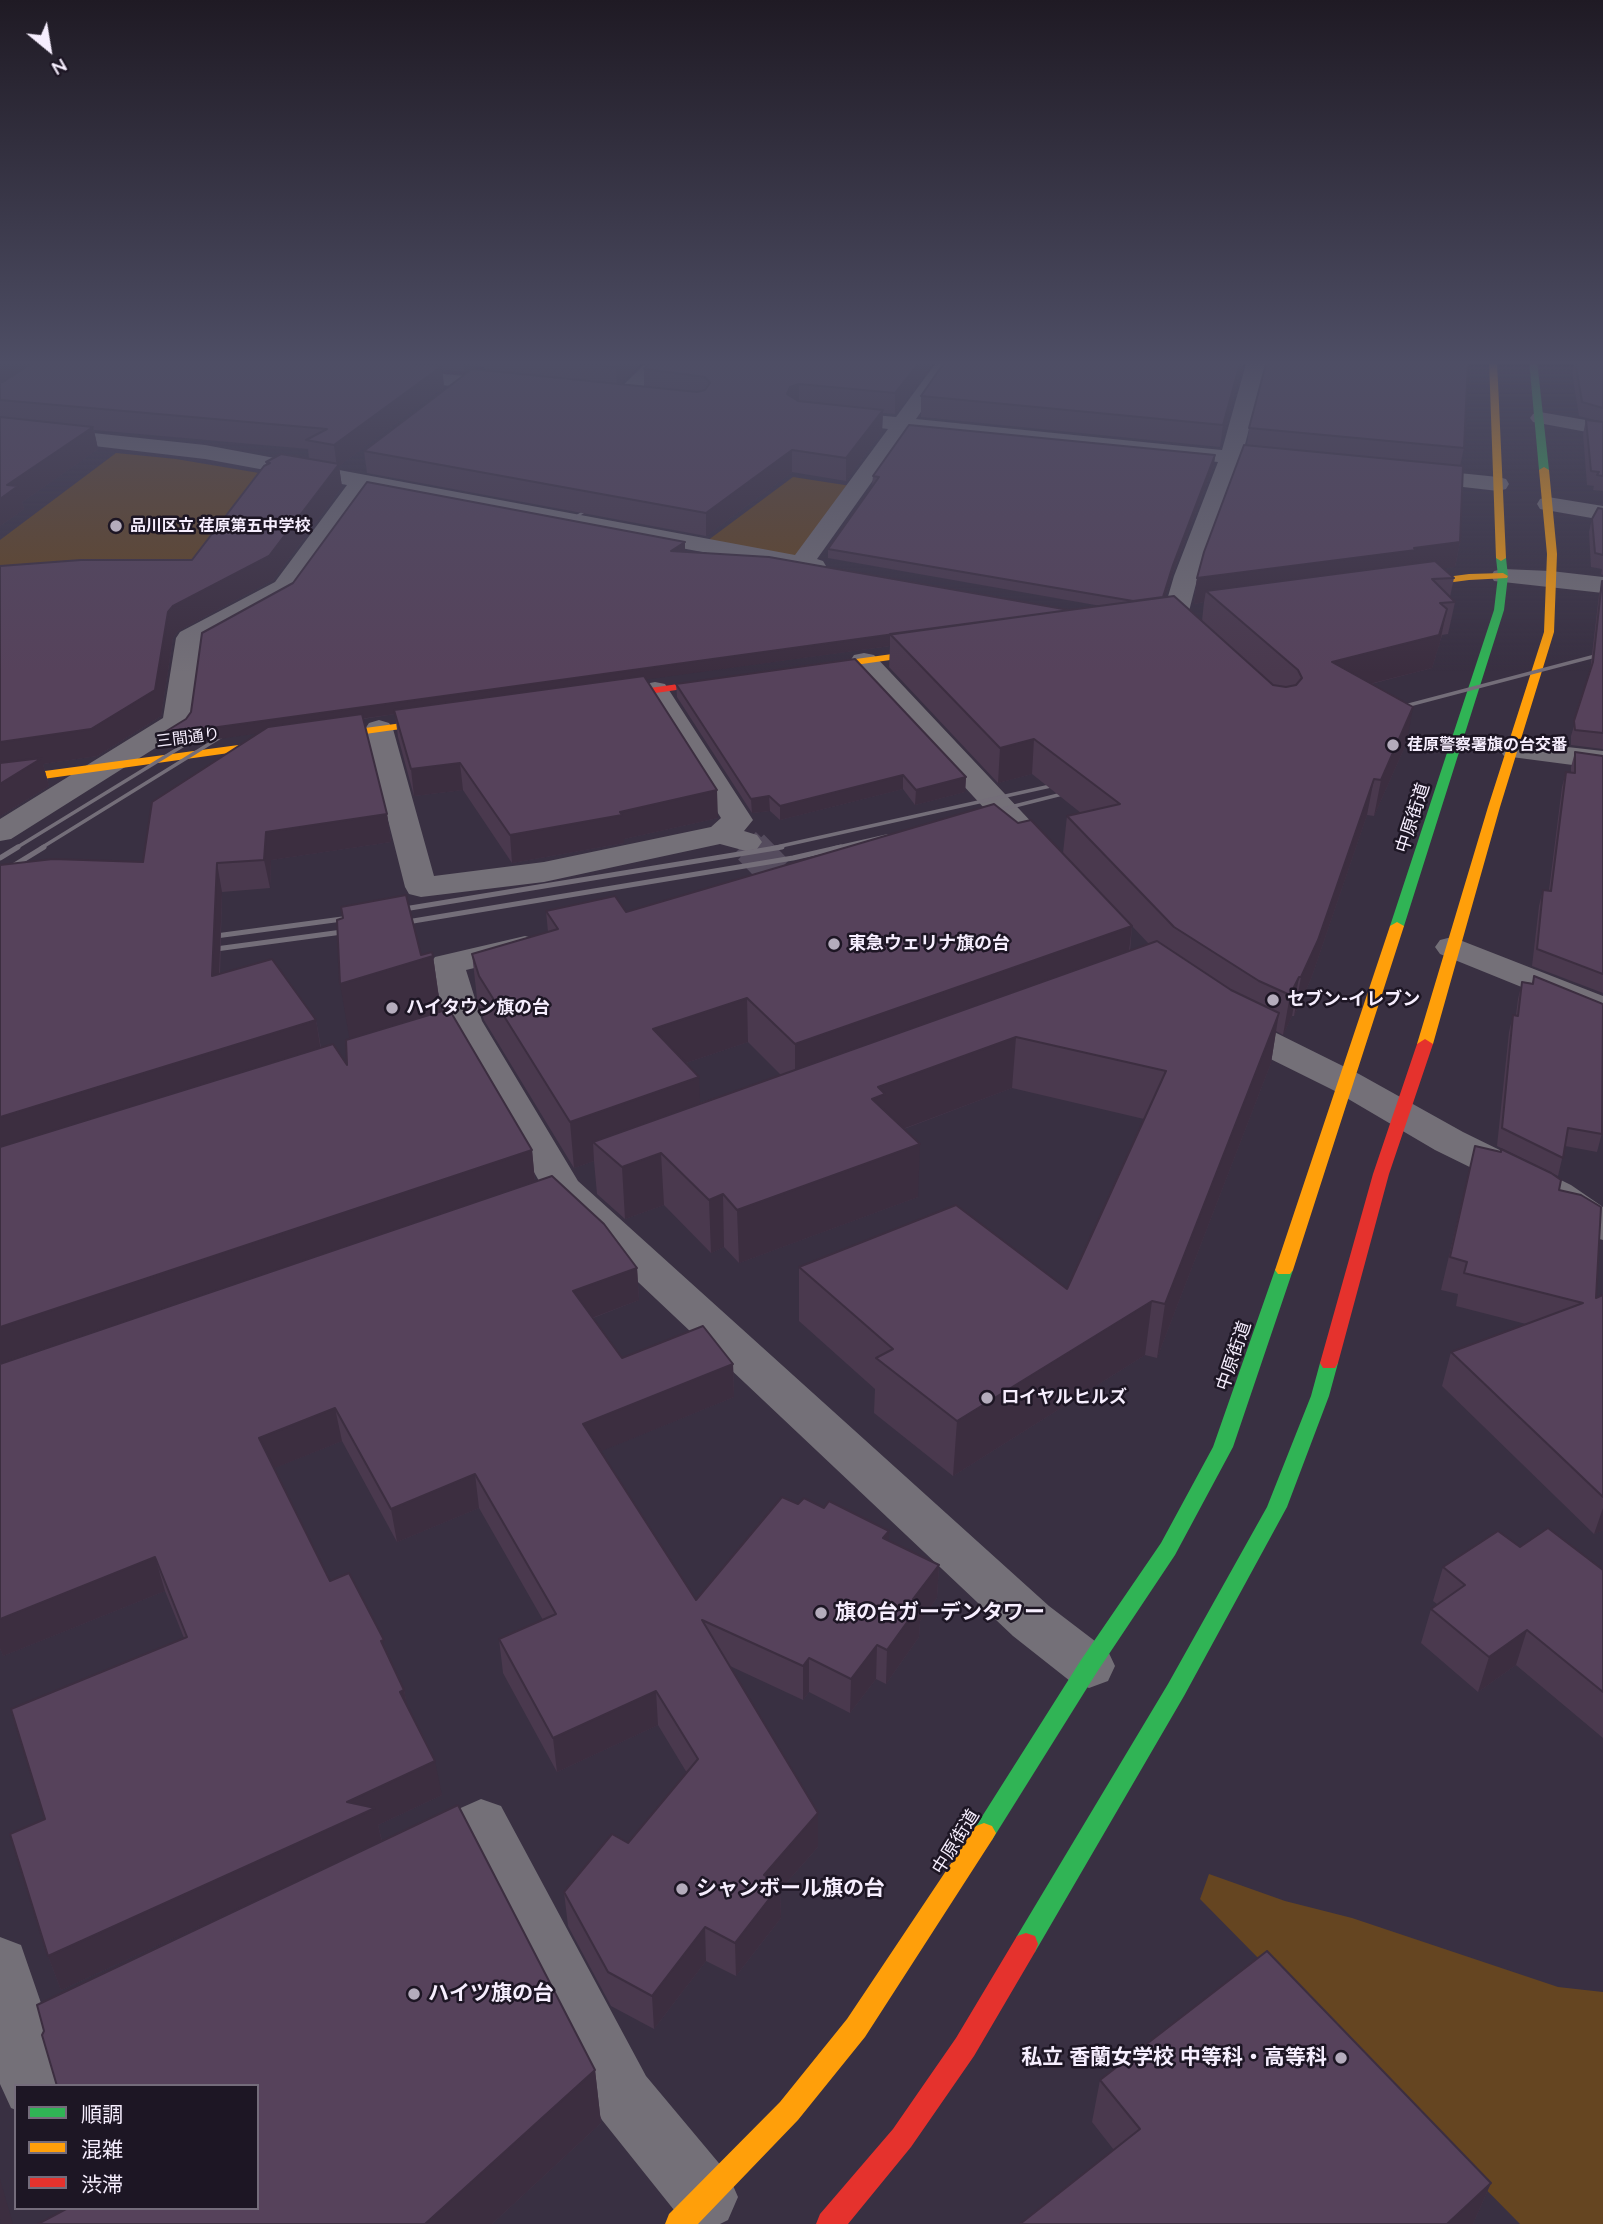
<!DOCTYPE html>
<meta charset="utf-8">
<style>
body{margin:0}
#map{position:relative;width:1603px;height:2224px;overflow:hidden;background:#393042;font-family:Quicksand,"Noto Sans JP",sans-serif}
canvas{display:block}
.legend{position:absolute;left:14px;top:2084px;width:245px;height:126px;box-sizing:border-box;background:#1d1624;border:2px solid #746c7b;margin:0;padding:9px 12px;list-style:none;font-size:21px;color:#f6eefe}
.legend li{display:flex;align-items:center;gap:14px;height:35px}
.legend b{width:35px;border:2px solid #746c7b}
.north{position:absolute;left:14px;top:14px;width:70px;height:70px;-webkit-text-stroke:5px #1d1624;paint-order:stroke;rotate:150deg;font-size:19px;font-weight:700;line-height:28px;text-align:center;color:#f6eefe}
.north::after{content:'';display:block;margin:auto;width:24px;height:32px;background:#f6eefe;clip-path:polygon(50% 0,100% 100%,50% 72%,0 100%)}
</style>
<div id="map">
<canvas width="1603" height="2224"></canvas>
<ul class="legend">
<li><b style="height:9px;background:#30b455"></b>順調</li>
<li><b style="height:9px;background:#ff9f0a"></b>混雑</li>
<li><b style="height:9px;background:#e5322d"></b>渋滞</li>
</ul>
<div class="north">N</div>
</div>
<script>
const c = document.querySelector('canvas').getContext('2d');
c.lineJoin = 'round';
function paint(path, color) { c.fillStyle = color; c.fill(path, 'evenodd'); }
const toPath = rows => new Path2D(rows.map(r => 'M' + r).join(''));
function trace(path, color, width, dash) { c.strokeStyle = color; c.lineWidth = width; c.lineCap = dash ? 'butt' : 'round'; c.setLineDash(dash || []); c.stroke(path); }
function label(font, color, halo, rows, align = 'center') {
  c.font = font + ' Quicksand,"Noto Sans JP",sans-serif'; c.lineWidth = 5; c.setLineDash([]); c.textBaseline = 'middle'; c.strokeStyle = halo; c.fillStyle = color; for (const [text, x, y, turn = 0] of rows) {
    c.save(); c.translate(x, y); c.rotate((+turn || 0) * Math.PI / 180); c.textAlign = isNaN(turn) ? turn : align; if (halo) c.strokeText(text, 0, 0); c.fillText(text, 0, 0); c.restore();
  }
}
paint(toPath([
 [116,453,176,459,259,473,181,576,0,569,0,540],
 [793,477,851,486,797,558,707,541],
 [1209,1874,1285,1901,1352,1918,1558,1987,1603,1992,1603,2224,1520,2224,1200,1899]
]), '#654521');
trace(toPath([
 [746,842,752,848]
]), '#554c5e', 28, [28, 14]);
trace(toPath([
 [751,847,781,878]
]), '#554c5e', 36, [36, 18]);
paint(toPath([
 [649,360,670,360,630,400,616,400,613,396,616,392,649,360],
 [938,360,957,360,916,419,1222,450,1247,360,1267,360,1243,452,1291,456,1299,458,1302,463,1299,468,1291,470,1239,464,1198,576,1188,615,1210,635,1214,641,1210,647,1201,649,1192,647,1162,617,1174,576,1218,462,908,431,817,559,823,561,826,566,823,571,814,573,367,489,293,592,202,642,191,722,187,728,11,839,0,841,0,819,163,718,176,638,180,632,275,582,347,485,205,459,0,435,0,423,205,445,795,555,888,429,825,421,822,417,825,413,832,411,896,417,938,360],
 [392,369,507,380,514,382,517,386,514,390,507,392,385,379,382,375,385,371,392,369],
 [1540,412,1603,423,1603,435,1533,422,1530,418,1533,414,1540,412],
 [1410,468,1498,477,1506,479,1509,484,1506,489,1498,491,1402,480,1399,475,1402,470,1410,468],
 [1548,497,1603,506,1603,520,1540,509,1537,504,1540,499,1548,497],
 [1503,569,1551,571,1603,577,1603,593,1494,581,1491,576,1494,571,1503,569],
 [864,653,874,655,1054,846,1059,853,1054,860,1043,863,1032,860,854,667,850,661,854,655,864,653],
 [655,682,665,684,753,820,744,831,757,835,762,842,757,849,746,851,720,844,544,882,421,897,409,894,405,887,365,729,369,723,379,720,389,723,393,729,434,876,544,862,711,827,721,818,641,690,645,684,655,682],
 [1514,741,1603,751,1603,769,1504,756,1499,750,1504,744,1514,741],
 [525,936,537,939,542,946,537,953,466,970,482,1021,578,1181,1049,1606,1108,1651,1115,1666,1108,1681,1089,1688,1070,1681,1013,1636,549,1198,446,1021,430,964,435,957,525,936],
 [1452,937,1603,996,1603,1020,1440,954,1435,947,1440,940,1452,937],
 [1227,1012,1240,1015,1359,1074,1463,1132,1571,1185,1603,1207,1603,1240,1588,1236,1543,1203,1435,1150,1333,1090,1214,1031,1209,1023,1214,1015,1227,1012],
 [481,1799,501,1806,646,2076,728,2174,738,2197,728,2220,720,2224,690,2224,682,2220,602,2120,469,1857,422,1878,402,1870,393,1852,402,1834,481,1799],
 [0,1937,21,1945,41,2003,90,1982,112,1990,121,2011,112,2032,57,2058,65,2086,16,2086,16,2110,11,2108,0,2084,0,1937]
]), '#747078');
paint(toPath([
 [1529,360,1537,360,1549,470,1544,473,1539,470,1529,360],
 [1501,555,1506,558,1508,576,1504,610,1404,926,1402,929,1392,929,1390,926,1494,610,1498,576,1496,558,1501,555],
 [1284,1264,1290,1266,1293,1270,1233,1447,1175,1555,1097,1672,992,1840,984,1843,976,1840,972,1833,976,1826,1081,1660,1161,1543,1213,1447,1275,1270,1278,1266,1284,1264],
 [1329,1357,1335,1358,1338,1363,1329,1396,1287,1507,1184,1696,1035,1952,1026,1955,1017,1952,1014,1944,1017,1936,1168,1684,1267,1507,1311,1396,1320,1363,1323,1358,1329,1357]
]), '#30b455');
paint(toPath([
 [1489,360,1497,360,1506,558,1501,561,1496,558,1489,360],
 [1544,467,1549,470,1557,554,1554,632,1500,807,1433,1044,1425,1049,1417,1044,1488,807,1544,632,1547,554,1539,470,1544,467],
 [1503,573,1508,576,1507,578,1469,580,1401,589,1396,586,1401,583,1469,574,1503,573],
 [943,647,948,650,947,652,805,672,799,669,805,666,943,647],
 [447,717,451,718,451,722,0,785,0,777,447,717],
 [1397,922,1404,926,1293,1270,1290,1274,1278,1274,1275,1270,1390,926,1397,922],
 [984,1823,992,1826,996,1833,992,1840,865,2037,798,2120,698,2224,665,2224,669,2214,780,2102,847,2019,976,1826,984,1823]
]), '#ff9f0a');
paint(toPath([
 [728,677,734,680,732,682,600,701,594,698,600,695,728,677],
 [1425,1039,1433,1044,1389,1174,1338,1363,1335,1368,1323,1368,1320,1363,1373,1174,1417,1044,1425,1039],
 [1026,1933,1035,1936,1038,1944,1035,1952,974,2056,911,2147,848,2224,816,2224,820,2214,893,2129,956,2038,1017,1936,1026,1933]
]), '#e5322d');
trace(toPath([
 [553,531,598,503]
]), '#746e79', 2.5);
trace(toPath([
 [1390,710,1603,654],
 [983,814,1078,790],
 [16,848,202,734],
 [41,848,235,728],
 [772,848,1055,785],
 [834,848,887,836]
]), '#746e79', 3.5);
trace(toPath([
 [0,858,18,847],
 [0,874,44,847],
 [392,911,782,847],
 [395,924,793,858,841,847],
 [201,938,357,917],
 [201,951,357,930]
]), '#746e79', 5);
paint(toPath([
 [0,360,645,360,620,384,644,386,644,369,936,360,895,414,883,413,882,431,846,481,792,472,706,536,367,473,364,451,486,371,485,368,478,366,465,372,442,370,444,387,339,466,342,487,273,580,178,631,173,638,161,716,97,756,43,764,49,786,0,816,192,560,266,465,266,462,309,459,308,449,94,430,98,449,22,502,24,509,0,526],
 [1244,360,1220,447,921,417,921,396],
 [1575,360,1603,360,1603,422,1579,416,1572,373],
 [1586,420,1603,422,1603,491,1593,490,1594,486,1587,485,1583,434],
 [1249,428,1464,448,1460,466,1460,542,1455,567,1444,568,1454,578,1450,597,1455,602,1448,634,1442,635,1432,668,1371,684,1407,742,1374,816,1367,815,1311,979,1294,1016,1292,1016,1283,1035,1276,1031,1271,1063,1157,1358,1145,1355,953,1476,874,1413,875,1389,799,1321,799,1267,1067,1289,1144,1119,1012,1088,904,1129,918,1197,739,1263,724,1247,711,1253,664,1205,625,1219,597,1194,594,1161,574,1168,484,1020,477,998,472,954,548,932,546,911,626,912,1018,823,1063,853,1067,816,1081,813,1032,774,998,783,889,667,890,646,646,679,718,818,624,839,624,843,512,863,463,790,414,796,398,737,395,714,363,719,387,814,391,842,271,860,270,888,222,892,220,974,316,1020,321,1048,347,1065,349,1039,421,955,433,956,441,1011,532,1150,535,1182,0,1363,143,862,258,733,162,747,160,735,685,542,685,552,1069,610,1101,606,828,558,828,549,873,485,872,485,873,476,1215,455,1214,464,1172,575,1165,597,1202,621,1204,602,1194,604,1197,578,1247,445],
 [1132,926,1149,944,1130,951],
 [748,1042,781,1075,700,1103,686,1063],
 [1603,509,1603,575,1601,574,1602,569,1591,567,1589,532,1592,519],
 [1602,581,1603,581,1603,749,1571,745,1571,736,1590,672,1599,595],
 [676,684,966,777,965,792,915,805,903,789,780,820,770,811,752,813,677,697],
 [1575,752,1603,756,1603,993,1532,966,1539,906,1543,890,1549,890,1562,787,1566,772,1571,773,1571,767],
 [1534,976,1603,1004,1603,1134,1602,1133,1597,1152,1565,1146,1558,1176,1497,1146,1509,1032,1513,1015,1516,1015,1518,999,1522,982,1532,983],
 [1475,1146,1559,1190,1596,1298,1603,1295,1603,1530,1594,1534,1442,1386,1451,1352,1526,1324,1456,1306,1458,1294,1441,1290],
 [637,1268,639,1300,593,1318,622,1358,733,1364,734,1397,601,1451,696,1600,889,1541,939,1565,937,1598,920,1621,919,1637,886,1684,876,1679,850,1713,809,1692,803,1700,730,1666,818,1847,780,1890,781,1918,736,1976,706,1961,654,2029,611,2006,568,1926,564,1892,628,1843,687,1773,658,1725,557,1772,503,1673,499,1639,543,1620,479,1508,397,1542,342,1441,274,1468,330,1581,386,1650,404,1690,407,1705,442,1795,378,1825,382,1841,595,2070,601,2123,492,2224,38,2224,257,2208,353,1855,61,1990,48,1956,45,1819,184,1638,165,1591,3,1656,0,1648,0,1364],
 [1520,1547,1603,1570,1603,1738,1516,1665,1478,1692,1421,1643,1431,1609,1437,1604,1433,1601,1443,1567],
 [1100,2080,1491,2183,1473,2224,1020,2224,1114,2150,1092,2122]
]), '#4a394e');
paint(toPath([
 [39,360,0,384,0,361],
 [463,360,477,360,478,366,465,372],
 [623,360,645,360,617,387,616,367],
 [921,360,936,360,895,414,895,393],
 [1241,360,1244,360,1220,447,1223,425],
 [442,366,444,387,339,466,342,487,273,580,178,631,173,638,161,716,97,756,43,764,49,786,0,816,0,742,168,612,173,606,337,467,334,445],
 [799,384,799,405,787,394,790,387],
 [883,410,882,431,846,481,846,458],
 [93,427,98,449,22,502,24,509,0,526,0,499,7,485],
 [792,450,792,472,706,536,706,513],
 [1215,455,1214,464,1172,575,1162,608,1136,602,1173,565],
 [685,542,685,552,671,551],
 [1460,542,1455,567,1412,572,1206,591,1204,602,1194,604,1197,578],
 [1447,609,1440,642,1432,668,1326,695,1332,662],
 [890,635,890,646,395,714,394,710,395,714,162,747,160,735],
 [1413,707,1407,742,1374,816,1381,780],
 [1034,739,1032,774,998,783,1000,748],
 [460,763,463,790,414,796,411,769],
 [903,775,903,789,780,820,780,806],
 [966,777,965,792,915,805,916,790],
 [1374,779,1367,815,1311,979,1294,1016,1301,977],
 [717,790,718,818,624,839,624,843,512,863,510,835],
 [769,796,770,811,752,813,751,799],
 [387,814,391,842,271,860,270,888,264,860,266,832],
 [217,863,222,892,218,1007,212,976],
 [1132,926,1127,969,795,1088,795,1044],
 [433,956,441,1013,350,1042,340,984],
 [1299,977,1292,1016,1283,1035,1290,995],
 [747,998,748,1042,656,1073,653,1029],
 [1279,1013,1271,1063,1157,1358,1165,1304],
 [316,1020,321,1051,0,1151,0,1117],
 [1016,1037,1012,1088,884,1136,872,1099,878,1087],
 [699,1077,701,1122,593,1142,594,1161,574,1168,570,1122],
 [920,1144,918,1197,739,1263,737,1210],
 [532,1150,535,1182,0,1363,0,1327],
 [661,1153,664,1205,625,1219,622,1167],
 [723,1194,724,1247,711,1253,709,1200],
 [637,1268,639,1300,576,1324,573,1291],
 [1152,1301,1145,1355,953,1476,957,1421],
 [733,1364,734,1397,587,1457,583,1424],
 [335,1408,342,1441,267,1471,259,1438],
 [475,1474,479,1508,397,1542,391,1509],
 [1603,1508,1603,1530,1594,1534],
 [889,1531,888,1564,883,1538],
 [155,1557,165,1591,3,1656,0,1648,0,1619],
 [939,1565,937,1598,920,1621,919,1637,886,1684,887,1650,913,1599],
 [1527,1630,1516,1665,1478,1692,1489,1657],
 [877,1645,876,1679,850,1713,851,1679],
 [809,1658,809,1692,803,1700,803,1666],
 [404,1690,411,1724,400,1692],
 [656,1691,658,1725,557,1772,553,1738],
 [435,1761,442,1795,378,1825,382,1842,61,1990,48,1956,347,1802],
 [818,1813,818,1847,780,1890,781,1918,736,1976,735,1943,764,1875],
 [705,1927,706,1961,654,2029,652,1996],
 [595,2070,601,2123,492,2224,425,2224],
 [0,2179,13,2224,1,2224,0,2219],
 [1491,2183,1473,2224,1447,2224]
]), '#3c2e40');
const building = toPath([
 [37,360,379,360,442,366,334,445,306,440,327,429,0,400,0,382,3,382,37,360],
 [549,360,623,360,616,367,549,360],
 [653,360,921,360,895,393,799,384,790,387,787,394,798,401,883,410,846,458,792,450,706,513,364,451,472,369,697,392,705,390,710,383,705,377,644,369,653,360],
 [946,360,1241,360,1223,425,921,396,946,360],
 [1267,360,1464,360,1464,362,1468,362,1464,448,1249,428,1267,360],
 [1575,360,1603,360,1603,408,1582,402,1575,360],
 [0,417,93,427,7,485,18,486,0,499,0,417],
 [1586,420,1603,422,1603,476,1597,475,1599,472,1591,471,1586,420],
 [909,425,1215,455,1173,565,1163,597,1133,601,828,549,879,477,873,476,909,425],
 [1244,445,1463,466,1460,542,1414,548,1416,550,1197,578,1204,552,1244,445],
 [281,454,339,464,269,556,173,606,168,612,155,690,91,729,0,742,0,566,81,560,192,560,264,466,270,463,266,462,281,454],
 [367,482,685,542,671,551,769,557,1069,610,160,735,186,719,191,712,202,633,293,583,367,482],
 [1598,508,1603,509,1603,555,1595,553,1592,519,1598,508],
 [1435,561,1454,578,1432,579,1455,602,1440,603,1447,609,1439,635,1332,662,1413,707,1381,780,1374,779,1318,940,1301,977,1299,977,1290,995,1259,981,1174,927,1067,816,1120,804,1034,739,1000,748,890,634,1174,596,1273,685,1286,687,1296,685,1302,678,1298,670,1206,591,1435,561],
 [1602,581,1603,581,1603,733,1575,730,1574,721,1593,662,1602,581],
 [855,659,966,777,916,790,903,775,780,806,769,796,751,799,676,684,855,659],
 [644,676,717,790,620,812,622,815,510,835,460,763,411,769,394,710,644,676],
 [362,714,387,814,266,832,264,860,217,863,212,976,272,959,316,1020,0,1117,0,865,53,859,143,862,152,802,268,727,362,714],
 [1575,752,1603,756,1603,974,1537,949,1543,890,1551,891,1566,772,1575,773,1575,752],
 [42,758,0,784,0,763,42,758],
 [994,804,1018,823,1031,820,1132,926,795,1044,747,998,653,1029,699,1077,570,1122,479,976,472,954,558,929,546,911,615,896,626,912,994,804],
 [406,895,421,955,432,952,433,956,340,984,337,920,343,918,341,907,406,895],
 [1157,941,1231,990,1279,1013,1165,1304,1152,1301,957,1421,876,1358,893,1349,799,1267,956,1205,1067,1289,1166,1071,1016,1037,878,1087,885,1094,872,1099,920,1144,737,1210,723,1194,709,1200,661,1153,622,1167,593,1142,1157,941],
 [1534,976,1603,1004,1602,1134,1568,1128,1563,1158,1502,1128,1513,1015,1518,1016,1522,982,1533,984,1534,976],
 [449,1009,532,1150,0,1327,0,1147,333,1044,347,1065,346,1040,449,1009],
 [1475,1146,1501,1152,1501,1149,1551,1173,1561,1180,1559,1190,1581,1195,1601,1207,1596,1298,1603,1295,1603,1497,1451,1352,1583,1303,1464,1273,1467,1262,1450,1257,1475,1146],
 [552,1176,604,1224,637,1268,573,1291,622,1358,703,1326,733,1364,583,1424,696,1600,782,1497,798,1504,804,1498,824,1508,829,1501,889,1531,883,1538,939,1565,913,1599,921,1603,887,1650,877,1645,851,1679,809,1658,803,1666,702,1620,818,1813,764,1875,780,1885,735,1943,705,1927,652,1996,608,1972,564,1892,612,1834,628,1843,698,1759,656,1691,553,1738,499,1639,556,1614,475,1474,391,1509,335,1408,259,1438,330,1581,349,1573,384,1640,381,1641,404,1690,400,1692,435,1761,347,1802,375,1808,48,1956,10,1834,45,1819,11,1709,187,1637,155,1557,0,1619,0,1364,552,1176],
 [1548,1528,1603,1570,1603,1692,1527,1630,1489,1657,1431,1609,1465,1585,1443,1567,1498,1531,1520,1547,1548,1528],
 [458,1805,595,2070,425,2224,38,2224,68,2208,257,2208,257,2086,57,2086,42,2035,44,2031,37,2005,458,1805],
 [1267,1951,1491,2183,1447,2224,1020,2224,1140,2129,1100,2080,1267,1951]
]);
paint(building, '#56425b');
trace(building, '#3c2e40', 2);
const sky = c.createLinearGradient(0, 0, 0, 672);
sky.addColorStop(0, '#1f1a24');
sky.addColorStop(0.54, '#4e4e65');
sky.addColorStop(1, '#4e4e6500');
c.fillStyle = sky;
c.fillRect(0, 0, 1603, 672);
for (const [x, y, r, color] of [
 [116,526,7,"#b4acbc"],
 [1393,745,7,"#b4acbc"],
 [834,944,7,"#b4acbc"],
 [1273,1000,7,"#b4acbc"],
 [392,1008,7,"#b4acbc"],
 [987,1398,7,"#b4acbc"],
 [821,1613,7,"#b4acbc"],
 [682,1889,7,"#b4acbc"],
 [414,1994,7,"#b4acbc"],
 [1341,2058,7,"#b4acbc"]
]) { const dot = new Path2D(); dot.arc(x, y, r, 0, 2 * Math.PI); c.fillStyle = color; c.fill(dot); trace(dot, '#1d1624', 2.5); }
label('bold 16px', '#f6eefe', '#1d1624', [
 ["品川区立 荏原第五中学校",130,526],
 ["荏原警察署旗の台交番",1407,745]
], 'left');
label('16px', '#f6eefe', '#1d1624', [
 ["三間通り",188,738,-7]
]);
label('18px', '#f6eefe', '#1d1624', [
 ["中原街道",1413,818,-72],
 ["中原街道",1234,1356,-71],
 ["中原街道",956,1842,-58]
]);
label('bold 18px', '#f6eefe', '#1d1624', [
 ["東急ウェリナ旗の台",848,944],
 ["セブン-イレブン",1287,1000],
 ["ハイタウン旗の台",406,1008],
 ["ロイヤルヒルズ",1001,1398]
], 'left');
label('bold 21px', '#f6eefe', '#1d1624', [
 ["旗の台ガーデンタワー",835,1613],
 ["シャンボール旗の台",696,1889],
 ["ハイツ旗の台",428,1994],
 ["私立 香蘭女学校 中等科・高等科",1327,2058,"right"]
], 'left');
</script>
